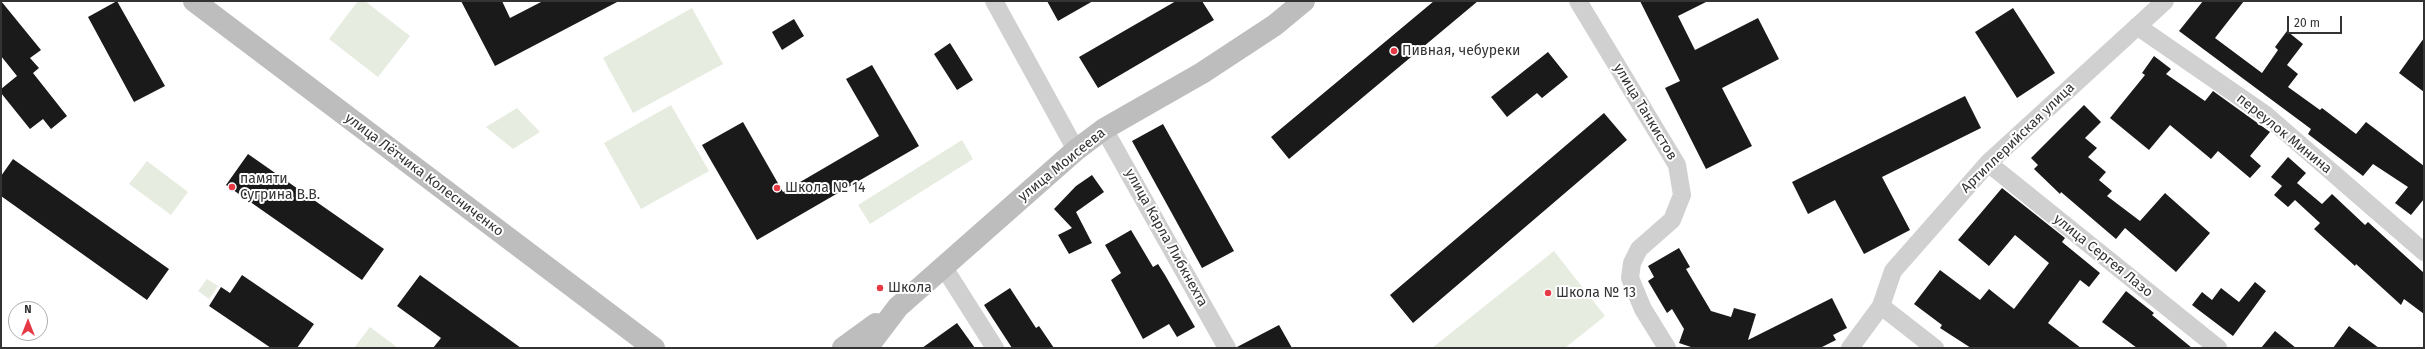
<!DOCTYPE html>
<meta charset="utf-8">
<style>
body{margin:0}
#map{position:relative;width:2425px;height:349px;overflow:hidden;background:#fff;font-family:"Fira Sans",sans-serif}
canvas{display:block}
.frame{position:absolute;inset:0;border:2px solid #333;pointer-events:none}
.north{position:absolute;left:8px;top:301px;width:40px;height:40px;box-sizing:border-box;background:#fff;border:1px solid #adadad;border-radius:50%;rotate:0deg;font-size:11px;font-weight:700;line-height:16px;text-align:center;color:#333}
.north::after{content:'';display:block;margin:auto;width:14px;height:18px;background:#e63946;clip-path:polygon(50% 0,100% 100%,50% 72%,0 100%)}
.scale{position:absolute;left:2287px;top:16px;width:55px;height:18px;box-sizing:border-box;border:2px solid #333;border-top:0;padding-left:5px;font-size:12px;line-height:14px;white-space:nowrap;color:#333;-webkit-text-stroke:3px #fff;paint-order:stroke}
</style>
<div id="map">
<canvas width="2425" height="349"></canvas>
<div class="frame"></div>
<div class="north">N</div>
<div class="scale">20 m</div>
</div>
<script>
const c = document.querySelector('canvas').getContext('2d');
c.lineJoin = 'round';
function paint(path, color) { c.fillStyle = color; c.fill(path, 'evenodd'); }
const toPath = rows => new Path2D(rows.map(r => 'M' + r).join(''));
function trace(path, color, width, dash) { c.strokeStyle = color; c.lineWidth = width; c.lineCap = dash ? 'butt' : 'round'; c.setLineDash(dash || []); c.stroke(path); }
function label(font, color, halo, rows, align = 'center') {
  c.font = font + ' "Fira Sans",sans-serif'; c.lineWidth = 4; c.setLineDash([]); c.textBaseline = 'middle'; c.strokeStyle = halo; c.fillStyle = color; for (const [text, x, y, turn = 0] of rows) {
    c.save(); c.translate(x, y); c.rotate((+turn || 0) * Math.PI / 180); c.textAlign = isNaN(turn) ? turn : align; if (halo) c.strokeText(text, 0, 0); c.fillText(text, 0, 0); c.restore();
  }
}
paint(toPath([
 [358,1,365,1,410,36,378,77,329,39],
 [692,8,723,64,633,113,603,58],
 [671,105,709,171,641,209,604,143],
 [517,108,540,132,513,149,486,127],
 [962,140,973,159,870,224,858,205],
 [147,161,188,192,171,215,129,184],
 [1554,251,1605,316,1565,348,1432,348],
 [207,279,218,286,209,299,198,291],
 [370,327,398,348,354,348]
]), '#e6ecdf');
paint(toPath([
 [1,1,41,50,30,58,39,68,33,73,67,116,51,129,43,119,30,129,1,93,1,89,17,76,1,56],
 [117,1,165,86,134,102,88,17],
 [461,1,502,1,510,18,543,1,619,1,495,66],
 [1047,1,1093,1,1058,21],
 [1176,1,1202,1,1214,20,1098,88,1079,57],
 [1434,1,1478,1,1289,159,1271,137],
 [1640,1,1708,1,1678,16,1695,50,1758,18,1779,59,1722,88,1752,146,1706,169,1665,88,1680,81],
 [2203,1,2244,1,2215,38,2262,73,2278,50,2275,47,2287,31,2303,44,2287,65,2298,74,2288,87,2320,110,2322,108,2356,134,2366,122,2424,166,2424,199,2411,215,2395,203,2408,187,2373,164,2363,176,2308,134,2311,129,2179,31],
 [2013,8,2055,73,2017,98,1975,32],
 [794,19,804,36,782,50,772,32],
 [2424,38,2424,92,2399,73],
 [950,43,973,80,957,90,934,54],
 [1548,52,1568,77,1542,98,1537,93,1507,117,1491,97],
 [2154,56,2171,69,2166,74,2205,101,2213,91,2270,132,2250,156,2261,166,2250,178,2218,151,2211,159,2170,125,2149,150,2110,118,2145,75,2142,73],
 [872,65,919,146,757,240,702,145,743,122,783,192,879,136,846,79],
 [1965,96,1981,128,1882,177,1910,230,1864,254,1835,200,1808,214,1792,182],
 [2084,105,2101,122,2085,138,2097,148,2088,157,2106,172,2099,180,2112,191,2107,196,2140,221,2165,193,2210,233,2176,272,2125,228,2116,239,2061,192,2060,194,2034,169,2038,165,2031,158],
 [1604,113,1627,140,1413,323,1390,295],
 [1163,124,1234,251,1202,268,1132,141],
 [248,154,384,249,362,280,226,185],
 [2288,157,2306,173,2297,183,2322,204,2332,194,2365,225,2368,222,2424,273,2424,314,2404,299,2401,305,2356,264,2355,266,2314,229,2320,223,2295,200,2288,207,2274,195,2282,186,2271,177],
 [13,159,169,269,147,300,1,196,1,176],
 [1092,175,1104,192,1076,212,1092,243,1069,254,1058,235,1072,228,1054,209,1076,186],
 [2002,188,2065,238,2062,242,2100,273,2089,287,2080,280,2048,323,2081,348,1971,348,1940,328,1942,325,1914,304,1940,270,1980,300,1989,289,2014,309,2049,263,2015,235,1989,266,1958,240],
 [1131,230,1153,267,1158,264,1165,275,1195,327,1177,337,1169,324,1143,339,1111,280,1121,273,1105,245],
 [1679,248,1690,267,1686,269,1711,311,1731,317,1734,308,1756,314,1748,340,1832,298,1847,328,1833,335,1836,340,1820,348,1694,348,1679,343,1684,329,1672,309,1667,313,1648,281,1654,277,1648,266],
 [242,275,314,324,297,348,271,348,209,306,221,287,230,293],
 [420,275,521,348,433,348,441,338,397,306],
 [2255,282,2266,291,2233,336,2192,305,2202,292,2212,300,2221,288,2239,302],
 [1010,288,1036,328,1039,326,1054,348,1012,348,984,305],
 [2126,291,2154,313,2152,315,2192,348,2137,348,2102,322],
 [957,323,975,348,922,348],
 [1279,325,1292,348,1237,348,1237,347],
 [2349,326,2379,348,2333,348],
 [2275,331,2296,348,2261,348]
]), '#1a1a1a');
trace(toPath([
 [994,1,1076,150],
 [1578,1,1677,165,1682,195,1672,220,1639,249,1632,263,1630,278,1643,309,1667,348],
 [2137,26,2266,115,2424,252],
 [1104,129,1227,348],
 [1988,163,2218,348],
 [943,266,995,348],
 [1881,306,1935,348],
 [1850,348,1881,306,1893,271,1988,163,2165,1]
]), '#d0d0d0', 18);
trace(toPath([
 [194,1,654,348],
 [843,348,876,324],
 [867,348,898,307,1076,150,1104,129,1202,73,1275,25,1304,1]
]), '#bdbdbd', 22);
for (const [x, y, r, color] of [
 [1394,51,4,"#e63946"],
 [232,187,4,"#e63946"],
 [777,188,4,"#e63946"],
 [880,288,4,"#e63946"],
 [1548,293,4,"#e63946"]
]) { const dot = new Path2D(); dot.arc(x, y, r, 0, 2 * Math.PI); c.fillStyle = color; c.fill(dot); trace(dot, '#fff', 1.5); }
label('14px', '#333', '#fff', [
 ["Пивная, чебуреки",1402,51],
 ["памяти",240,179],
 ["Сугрина В.В.",240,195],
 ["Школа № 14",785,188],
 ["Школа",888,288],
 ["Школа № 13",1556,293]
], 'left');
label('14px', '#333', '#fff', [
 ["улица Танкистов",1645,112,59],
 ["переулок Минина",2284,134,39],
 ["Артиллерийская улица",2018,138,-44],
 ["улица Моисеева",1062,165,-39],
 ["улица Лётчика Колесниченко",424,175,37],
 ["улица Карла Либкнехта",1166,238,61],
 ["улица Сергея Лазо",2103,256,39]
]);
</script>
